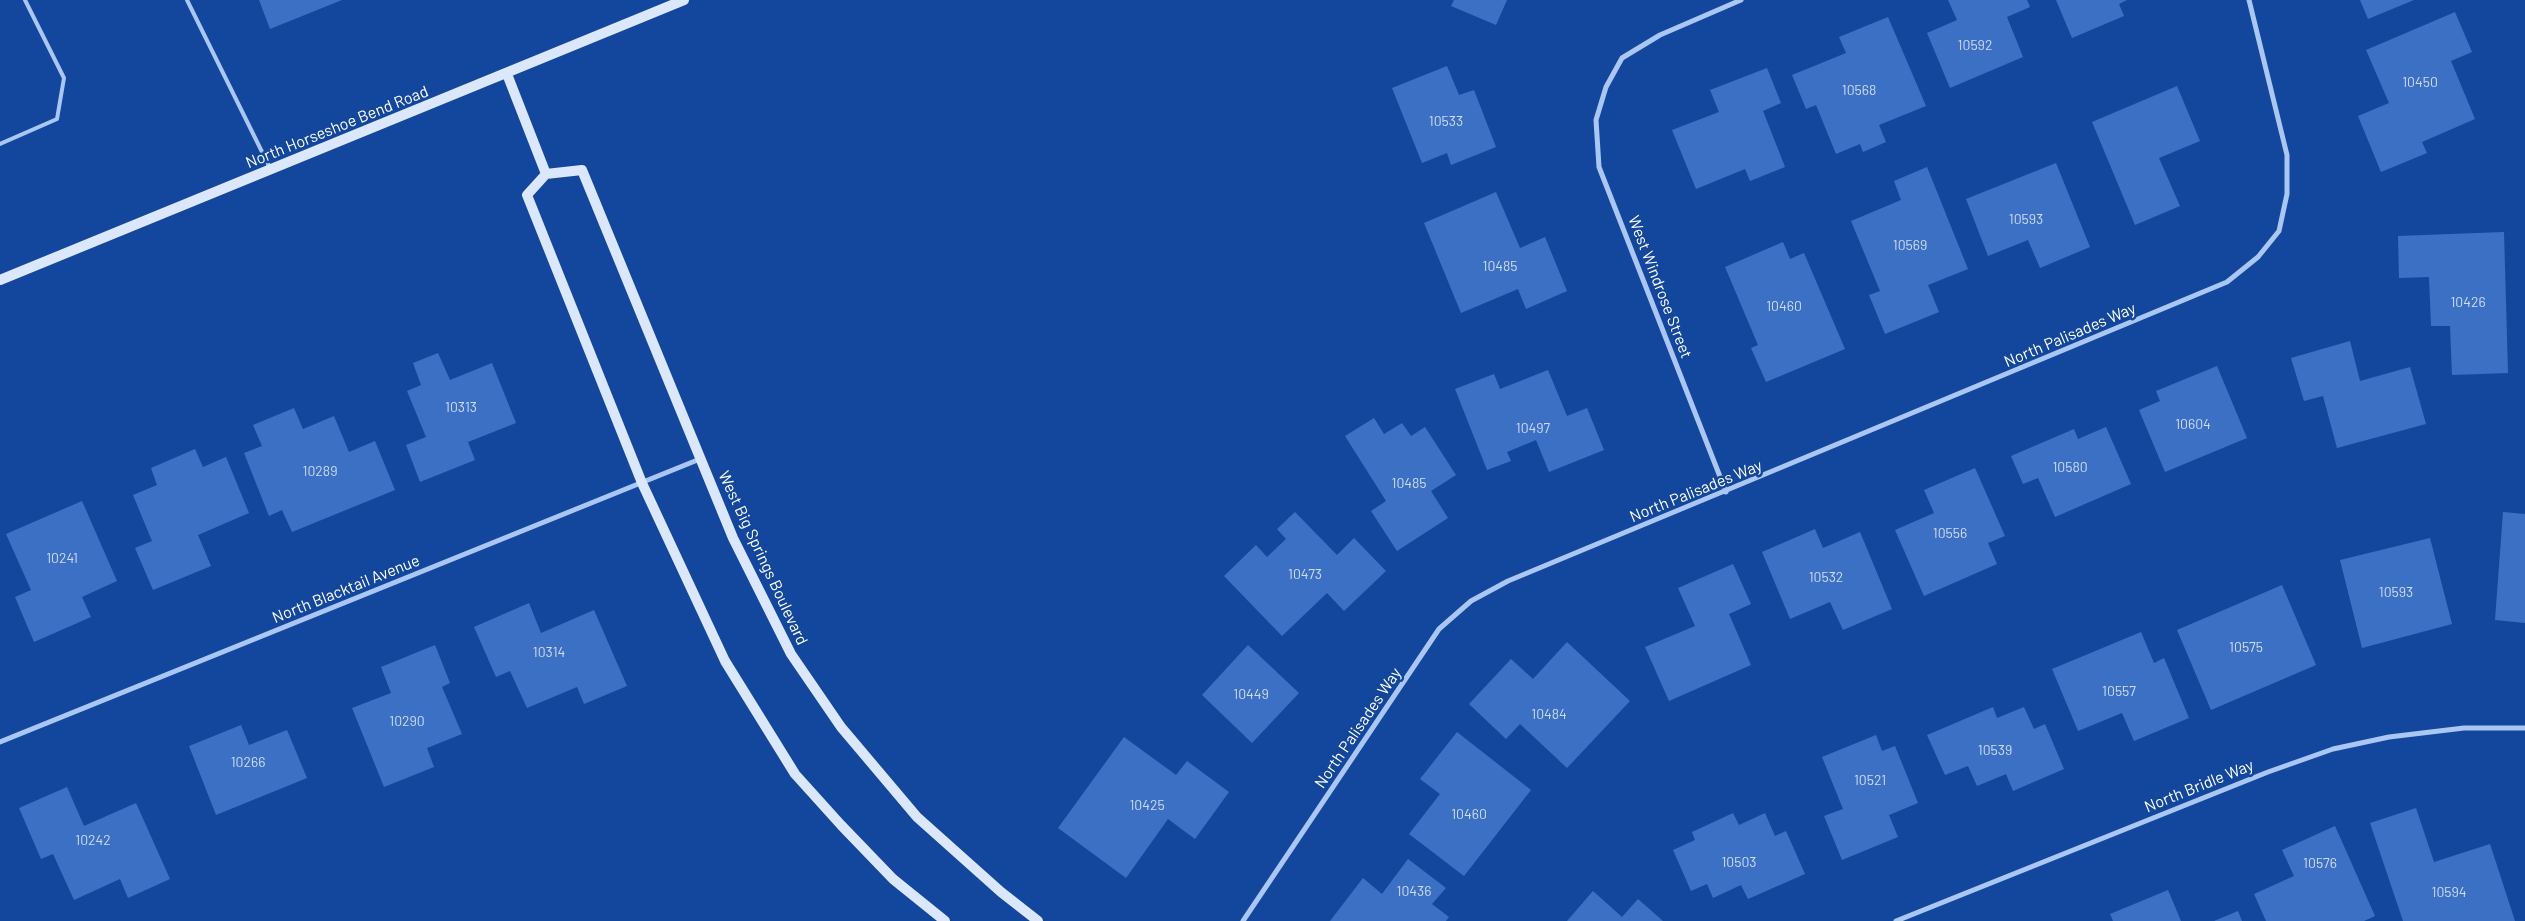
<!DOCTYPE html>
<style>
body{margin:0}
canvas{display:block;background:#13479e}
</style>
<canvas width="2525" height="921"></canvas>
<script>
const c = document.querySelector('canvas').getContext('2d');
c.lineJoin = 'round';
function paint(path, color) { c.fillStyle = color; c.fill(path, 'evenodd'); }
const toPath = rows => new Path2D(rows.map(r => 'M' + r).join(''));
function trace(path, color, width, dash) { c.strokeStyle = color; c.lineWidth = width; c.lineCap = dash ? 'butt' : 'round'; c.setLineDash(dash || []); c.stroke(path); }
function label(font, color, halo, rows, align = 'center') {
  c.font = font + ' Barlow,sans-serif'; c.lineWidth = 5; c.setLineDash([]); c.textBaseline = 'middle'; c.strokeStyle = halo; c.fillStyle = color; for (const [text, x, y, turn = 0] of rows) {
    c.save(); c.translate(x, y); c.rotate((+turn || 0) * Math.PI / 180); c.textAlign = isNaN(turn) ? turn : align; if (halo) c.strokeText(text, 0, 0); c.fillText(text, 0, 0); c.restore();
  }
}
paint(toPath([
 [259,0,342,0,270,29],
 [1454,0,1507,0,1496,25,1451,6],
 [1948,0,2027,0,2030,7,2007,17,2023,57,1950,88,1927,33,1957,20],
 [2056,0,2127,0,2119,4,2124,16,2072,38],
 [2360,0,2414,0,2368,19],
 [2455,12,2472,52,2451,61,2475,119,2422,142,2427,153,2381,172,2358,116,2389,103,2366,50],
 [1888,17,1926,106,1879,125,1886,142,1863,152,1860,144,1836,154,1816,105,1806,109,1792,75,1846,53,1839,37],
 [1447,66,1459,95,1474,90,1496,147,1451,165,1447,153,1422,163,1392,88],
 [1767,68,1781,103,1763,111,1785,167,1750,181,1745,169,1696,189,1672,130,1719,112,1710,90],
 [2177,86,2200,141,2159,158,2180,206,2135,225,2092,122],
 [2056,163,2090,247,2040,268,2028,240,1988,256,1966,199],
 [1927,167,1968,269,1928,285,1939,312,1885,334,1869,295,1880,291,1851,221,1901,200,1894,181],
 [1496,192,1520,248,1545,237,1567,291,1526,309,1518,289,1461,313,1424,223],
 [2504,232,2508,373,2452,375,2450,326,2431,326,2429,277,2399,278,2398,236],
 [1783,242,1790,259,1804,253,1845,349,1766,382,1751,348,1758,345,1725,267],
 [2350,341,2360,381,2410,367,2426,424,2337,448,2323,396,2304,401,2291,358],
 [438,353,450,380,492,363,516,423,468,442,475,460,420,482,406,445,426,437,407,391,421,385,413,363],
 [2217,366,2247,438,2165,472,2139,410,2160,401,2156,391],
 [1548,370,1567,416,1587,408,1604,450,1549,472,1536,440,1507,452,1511,461,1487,470,1455,389,1494,374,1500,389],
 [294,408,303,429,334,416,349,452,375,441,395,490,292,532,282,510,269,516,244,453,262,446,253,425],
 [1374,418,1384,434,1402,423,1411,436,1425,427,1456,475,1431,491,1448,518,1397,551,1371,511,1386,501,1345,436],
 [2106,427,2131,484,2055,517,2038,478,2023,484,2011,456,2074,429,2078,439],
 [195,449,203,467,226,457,249,513,198,535,211,566,153,590,135,548,152,541,133,495,157,485,151,468],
 [1975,468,2005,536,1988,543,1997,564,1924,596,1895,530,1934,513,1924,490],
 [82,501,117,581,82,597,91,617,34,642,15,597,31,590,6,534],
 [1295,512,1337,555,1354,538,1386,571,1344,611,1327,593,1282,636,1224,576,1256,545,1267,557,1286,539,1277,529],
 [2503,512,2525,514,2525,623,2495,620],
 [1815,529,1823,548,1860,532,1892,609,1843,630,1830,602,1790,619,1762,552],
 [2430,538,2452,624,2362,648,2340,560],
 [1733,564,1751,604,1729,614,1751,665,1669,701,1645,647,1695,626,1678,588],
 [2282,585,2316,665,2211,710,2177,630],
 [529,603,541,633,594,610,627,686,584,704,577,687,527,708,510,671,496,677,474,627],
 [2141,632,2154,663,2164,658,2189,718,2134,741,2122,713,2078,731,2052,669],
 [1567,642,1630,701,1567,768,1520,724,1506,739,1469,704,1511,659,1533,679],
 [435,645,450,683,442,687,462,734,427,748,434,767,384,787,352,708,391,693,381,667],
 [1248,645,1299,693,1252,743,1202,695],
 [1993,707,1997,718,2024,707,2034,729,2045,724,2064,769,2013,791,2006,774,1977,786,1968,766,1945,775,1927,735],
 [241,725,249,745,287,730,307,778,216,815,189,746],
 [1457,732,1531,790,1464,876,1409,834,1440,794,1420,779],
 [1876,735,1882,751,1895,746,1918,803,1889,815,1898,837,1842,860,1824,816,1843,809,1822,757],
 [1124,737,1176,775,1187,761,1229,792,1195,839,1168,819,1126,878,1058,828],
 [67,787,84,826,136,803,170,879,128,898,120,879,74,900,53,854,41,859,19,808],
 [2416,808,2434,862,2490,844,2515,921,2403,921,2370,823],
 [1733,813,1739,825,1765,813,1775,836,1786,831,1805,874,1748,899,1741,885,1713,898,1707,884,1691,891,1673,850,1695,840,1692,832],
 [2335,826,2375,916,2364,921,2266,921,2254,894,2294,876,2282,850],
 [1408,859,1446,888,1432,904,1449,917,1446,921,1330,921,1363,878,1382,894],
 [2168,890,2181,921,2113,921,2110,914],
 [1593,891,1622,917,1638,899,1663,921,1567,921],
 [2238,911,2242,921,2214,921]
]), '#3c70c5');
trace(toPath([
 [187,0,270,168],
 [0,144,57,119,64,78,25,0]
]), '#aac7f4', 4);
trace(toPath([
 [1726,492,1599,167,1596,120,1606,87,1622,58,1660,35,1741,0],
 [0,742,700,459],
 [1243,921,1439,629,1471,601,1508,581,2227,282,2258,257,2279,231,2287,194,2287,155,2249,0],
 [1896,921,2268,772,2333,749,2389,737,2464,728,2525,728]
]), '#aac7f4', 5);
trace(toPath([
 [507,74,546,174],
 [0,280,684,0],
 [945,921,893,879,841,825,795,774,725,661,642,483,527,195,546,174,582,170,733,538,791,654,841,727,917,817,1001,892,1038,921]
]), '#dae7fd', 10);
label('14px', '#cedbf0', null, [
 ["10592",1975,45],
 ["10450",2420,82],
 ["10568",1859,90],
 ["10533",1446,121],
 ["10593",2026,219],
 ["10569",1910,245],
 ["10485",1500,266],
 ["10426",2468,302],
 ["10460",1784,306],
 ["10313",461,407],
 ["10604",2193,424],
 ["10497",1533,428],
 ["10580",2070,467],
 ["10289",320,471],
 ["10485",1409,483],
 ["10556",1950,533],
 ["10241",62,558],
 ["10473",1305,574],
 ["10532",1826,577],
 ["10593",2396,592],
 ["10575",2246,647],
 ["10314",549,652],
 ["10557",2119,691],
 ["10449",1251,694],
 ["10484",1549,714],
 ["10290",407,721],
 ["10539",1995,750],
 ["10266",248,762],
 ["10521",1870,780],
 ["10425",1147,805],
 ["10460",1469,814],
 ["10242",93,840],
 ["10503",1739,862],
 ["10576",2320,863],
 ["10436",1414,891],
 ["10594",2449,892]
]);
label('16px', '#fff', '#13479e', [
 ["North Horseshoe Bend Road",337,127,-22],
 ["West Windrose Street",1660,287,69],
 ["North Palisades Way",2070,335,-23],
 ["North Palisades Way",1696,491,-22],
 ["West Big Springs Boulevard",763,558,65],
 ["North Blacktail Avenue",346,589,-22],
 ["North Palisades Way",1358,728,-56],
 ["North Bridle Way",2199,786,-22]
]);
</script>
